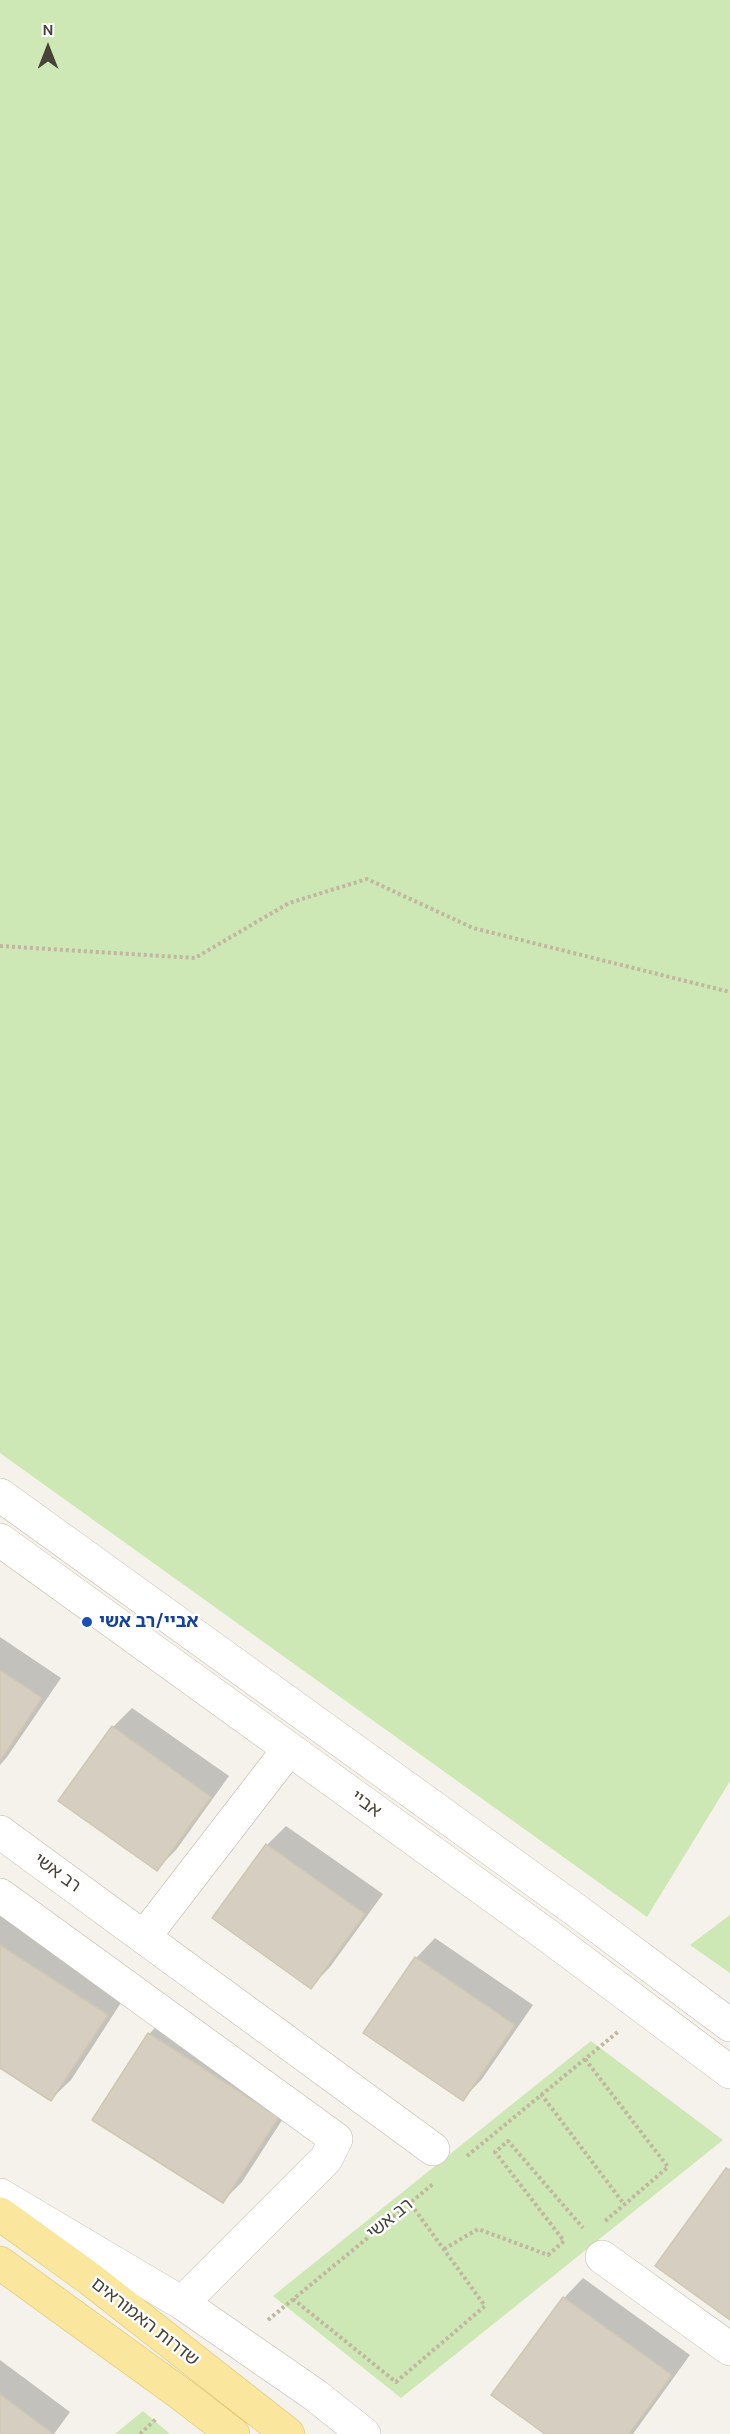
<!DOCTYPE html>
<meta charset="utf-8">
<style>
body{margin:0}
#map{position:relative;width:730px;height:2434px;overflow:hidden;background:#f4f2ea;font-family:Karla,sans-serif}
canvas{display:block}
.north{position:absolute;left:18px;top:18px;width:60px;height:60px;-webkit-text-stroke:4px #fff;paint-order:stroke;rotate:0deg;font-size:16px;font-weight:700;line-height:24px;text-align:center;color:#484338}
.north::after{content:'';display:block;margin:auto;width:21px;height:27px;background:#484338;clip-path:polygon(50% 0,100% 100%,50% 72%,0 100%)}
</style>
<div id="map">
<canvas width="730" height="2434"></canvas>
<div class="north">N</div>
</div>
<script>
const c = document.querySelector('canvas').getContext('2d');
c.lineJoin = 'round';
function paint(path, color) { c.fillStyle = color; c.fill(path, 'evenodd'); }
const toPath = rows => new Path2D(rows.map(r => 'M' + r).join(''));
function trace(path, color, width, dash) { c.strokeStyle = color; c.lineWidth = width; c.lineCap = dash ? 'butt' : 'round'; c.setLineDash(dash || []); c.stroke(path); }
function label(font, color, halo, rows, align = 'center') {
  c.font = font + ' Karla,"Noto Sans Hebrew",sans-serif'; c.lineWidth = 5; c.setLineDash([]); c.textBaseline = 'middle'; c.strokeStyle = halo; c.fillStyle = color; for (const [text, x, y, turn = 0] of rows) {
    c.save(); c.translate(x, y); c.rotate((+turn || 0) * Math.PI / 180); c.textAlign = isNaN(turn) ? turn : align; if (halo) c.strokeText(text, 0, 0); c.fillText(text, 0, 0); c.restore();
  }
}
paint(toPath([
 [0,0,730,0,730,1781,647,1917,0,1453],
 [730,1915,730,1973,690,1945],
 [591,2041,723,2140,401,2398,273,2296],
 [143,2411,170,2434,115,2434]
]), '#cde7b5');
paint(toPath([
 [0,1637,61,1678,7,1757,0,1765],
 [132,1708,229,1776,176,1850,157,1869,113,1727],
 [286,1826,383,1894,330,1967,311,1987,267,1845],
 [0,1913,126,1995,71,2080,51,2099,0,2067],
 [435,1938,533,2005,482,2079,463,2099,416,1958],
 [169,2014,297,2097,242,2182,223,2201,94,2119,149,2034],
 [583,2278,690,2355,633,2434,548,2434,564,2298],
 [0,2360,70,2412,54,2434,0,2434]
]), '#0003');
const building = toPath([
 [0,1670,42,1698,0,1761,0,1670],
 [112,1726,211,1797,157,1871,58,1801,112,1726],
 [266,1844,365,1914,311,1989,212,1918,266,1844],
 [0,1945,108,2015,51,2101,0,2068,0,1945],
 [415,1957,515,2025,463,2101,363,2033,415,1957],
 [148,2033,279,2117,223,2203,92,2120,148,2033],
 [726,2168,730,2170,730,2320,655,2266,726,2168],
 [563,2297,672,2375,629,2434,545,2434,491,2395,563,2297],
 [0,2394,52,2433,51,2434,0,2434,0,2394]
]);
paint(building, '#d6cec0');
trace(building, '#d0c7b3', 1.5);
const minor = toPath([
 [0,1495,577,1911,730,2025],
 [0,1540,551,1938,730,2072],
 [0,1832,433,2149],
 [0,1895,336,2139,326,2159,182,2303],
 [144,1937,289,1749],
 [0,2195,182,2303,315,2395,364,2434],
 [602,2257,730,2349]
]);
const major = toPath([
 [0,2214,90,2279,288,2434],
 [0,2263,181,2394,233,2434]
]);
trace(minor, '#c0baad', 34);
trace(major, '#dfc46d', 34);
trace(toPath([
 [0,946,195,958,289,903,367,879,473,928,730,992],
 [585,2059,668,2167,604,2222],
 [541,2094,624,2204],
 [467,2156,619,2031],
 [444,2249,478,2229,548,2255,564,2241,495,2152,508,2141,583,2228],
 [293,2299,396,2382,485,2306,410,2203],
 [268,2320,433,2184],
 [140,2434,157,2418]
]), '#c1b79f', 4, [3, 3]);
trace(minor, '#fff', 33);
trace(major, '#fae69d', 33);
for (const [x, y, r, color] of [
 [87,1622,6,"#1a4fb4"]
]) { const dot = new Path2D(); dot.arc(x, y, r, 0, 2 * Math.PI); c.fillStyle = color; c.fill(dot); trace(dot, '#fff', 2); }
label('bold 18px', '#164399', '#fff', [
 ["אביי/רב אשי",99,1622]
], 'left');
label('18px', '#484338', '#fff', [
 ["אביי",366,1804,36],
 ["רב אשי",57,1873,36],
 ["רב אשי",390,2219,-39],
 ["שדרות האמוראים",145,2322,38]
]);
</script>
